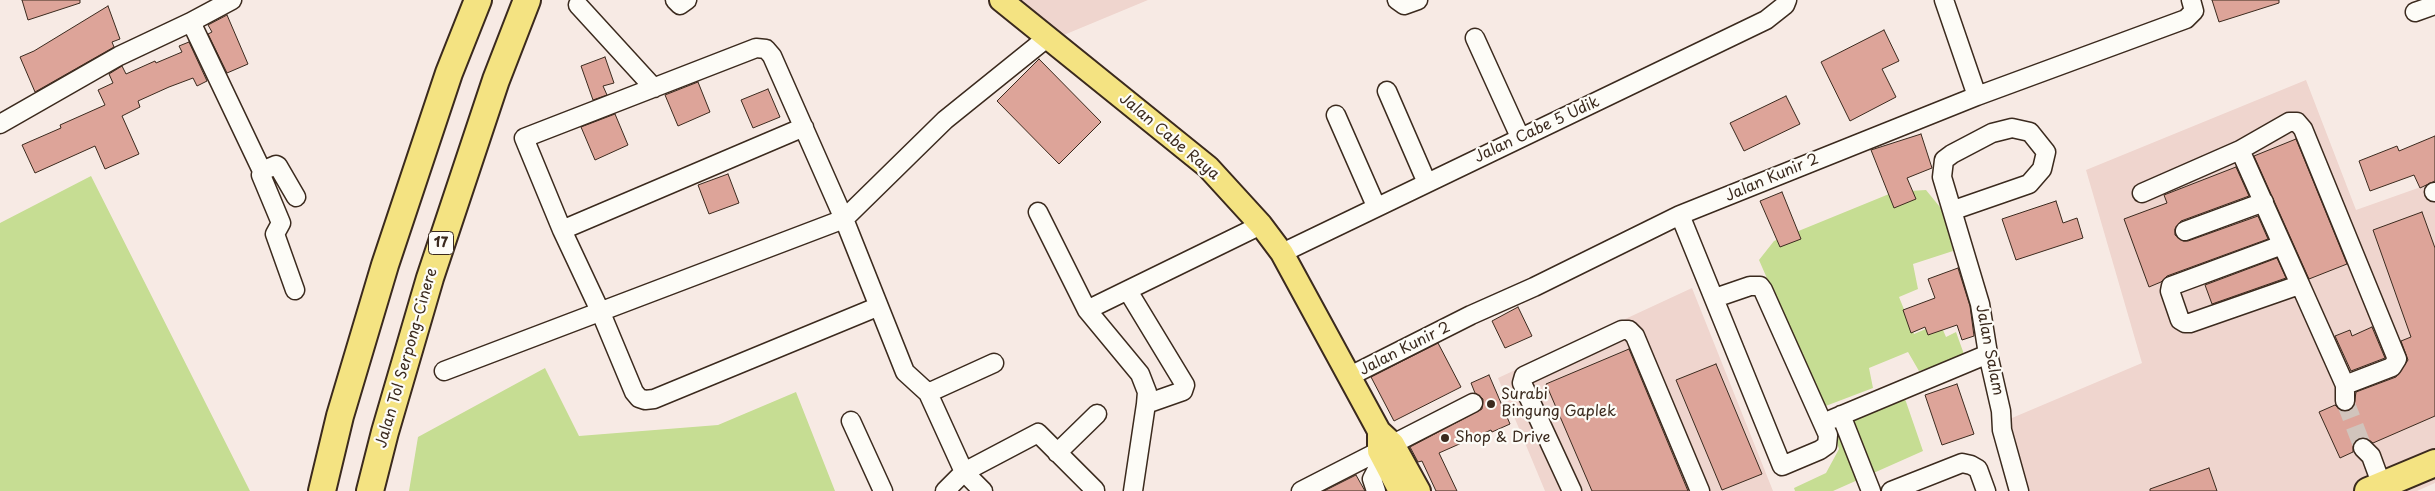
<!DOCTYPE html>
<meta charset="utf-8">
<style>
body{margin:0}
canvas{display:block;background:#f7eae4}
</style>
<canvas width="2435" height="491"></canvas>
<script>
const c = document.querySelector('canvas').getContext('2d');
c.lineJoin = 'round';
function paint(path, color) { c.fillStyle = color; c.fill(path, 'evenodd'); }
const toPath = rows => new Path2D(rows.map(r => 'M' + r).join(''));
function trace(path, color, width, dash) { c.strokeStyle = color; c.lineWidth = width; c.lineCap = dash ? 'butt' : 'round'; c.setLineDash(dash || []); c.stroke(path); }
function label(font, color, halo, rows, align = 'center') {
  c.font = font + ' "Playpen Sans",sans-serif'; c.lineWidth = 4.5; c.setLineDash([]); c.textBaseline = 'middle'; c.strokeStyle = halo; c.fillStyle = color; for (const [text, x, y, turn = 0] of rows) {
    c.save(); c.translate(x, y); c.rotate((+turn || 0) * Math.PI / 180); c.textAlign = isNaN(turn) ? turn : align; if (halo) c.strokeText(text, 0, 0); c.fillText(text, 0, 0); c.restore();
  }
}
paint(toPath([
 [1013,0,1148,0,1059,37],
 [2306,80,2356,210,2435,182,2435,483,2417,491,2012,491,1993,426,2142,363,2086,170],
 [1692,288,1773,491,1545,491,1498,378]
]), '#efd5ce');
paint(toPath([
 [91,176,250,491,0,491,0,223],
 [1926,190,1944,212,1953,251,1913,264,1918,289,1899,297,1914,334,1940,323,1946,337,1956,332,1965,357,1919,371,1908,352,1869,368,1873,388,1823,407,1759,260,1774,241,1894,192],
 [545,368,579,436,718,425,796,392,835,491,409,491,418,437],
 [1903,393,1923,451,1833,491,1795,491,1794,488,1826,473,1839,449,1831,422]
]), '#c6dd93');
const building = toPath([
 [22,0,80,0,80,3,28,20,22,0],
 [2212,0,2279,0,2279,3,2219,22,2212,0],
 [108,6,120,39,112,42,114,47,35,92,20,57,34,51,108,6],
 [227,15,248,64,227,73,208,34,212,32,208,25,227,15],
 [1884,30,1899,61,1882,69,1896,97,1850,121,1821,62,1884,30],
 [189,42,207,81,197,86,193,78,169,87,138,101,140,107,122,116,139,154,105,169,95,146,35,173,22,145,61,128,60,125,105,105,98,90,113,83,109,74,122,66,126,74,155,61,156,63,182,52,179,46,189,42],
 [605,57,614,83,603,86,607,95,593,100,581,66,605,57],
 [1039,59,1101,122,1059,164,997,101,1039,59],
 [698,82,710,112,678,126,665,95,698,82],
 [768,89,780,117,753,128,741,100,768,89],
 [1786,96,1800,124,1744,151,1730,123,1786,96],
 [615,114,628,145,595,160,581,127,615,114],
 [1921,134,1932,168,1907,178,1916,199,1894,208,1871,150,1921,134],
 [2435,136,2435,181,2420,188,2414,175,2370,191,2359,161,2397,146,2399,151,2435,136],
 [2296,139,2347,264,2309,279,2254,156,2296,139],
 [2236,167,2249,196,2181,221,2175,229,2175,235,2183,241,2188,241,2258,216,2268,239,2167,276,2161,282,2149,287,2124,219,2167,203,2164,195,2236,167],
 [728,174,739,203,709,214,698,185,728,174],
 [1782,192,1801,239,1780,247,1760,201,1782,192],
 [2056,201,2063,223,2077,218,2083,238,2016,260,2002,219,2056,201],
 [2422,212,2435,248,2435,416,2373,443,2366,438,2360,438,2353,445,2353,452,2340,458,2319,412,2335,405,2340,410,2350,410,2354,406,2356,392,2396,377,2408,360,2401,341,2411,337,2373,230,2422,212],
 [2277,258,2286,278,2212,304,2205,285,2277,258],
 [1958,268,1970,306,1974,336,1962,340,1957,325,1928,335,1925,327,1911,333,1903,310,1935,298,1928,279,1958,268],
 [1518,307,1532,336,1505,348,1492,321,1518,307],
 [2372,327,2385,358,2351,371,2335,336,2350,330,2352,336,2372,327],
 [1438,343,1461,387,1394,421,1371,377,1438,343],
 [1629,349,1688,491,1592,491,1546,384,1629,349],
 [1716,364,1762,474,1722,490,1676,380,1716,364],
 [1489,375,1510,424,1492,432,1491,430,1439,453,1457,491,1436,491,1422,461,1418,462,1410,447,1482,409,1483,399,1475,393,1471,383,1489,375],
 [1957,384,1974,434,1942,445,1925,395,1957,384],
 [2209,468,2217,491,2150,491,2150,489,2209,468],
 [1356,475,1365,491,1324,491,1356,475]
]);
paint(building, '#dda499');
trace(building, '#3b2a1e', 1);
trace(toPath([
 [2345,401,2363,448]
]), '#d1c4bc', 18, [18, 9]);
const minor = toPath([
 [232,0,191,22,262,171,261,175,281,223,275,234,295,290],
 [675,0,680,5,687,0],
 [1397,0,1404,5,1418,0],
 [1944,0,1977,96],
 [578,5,654,88],
 [2415,12,2435,5],
 [1475,38,1520,137],
 [1387,91,1427,183],
 [1336,115,1376,206],
 [0,124,119,56,191,22],
 [2240,150,2345,385,2345,401],
 [262,171,276,165,278,166,296,197],
 [2434,192,2435,192],
 [2142,193,2240,150,2289,122,2297,122,2303,129,2397,359,2392,367,2345,385],
 [1954,210,2029,184,2042,169,2046,152,2030,132,2012,128,1992,133,1952,154,1944,160,1942,177,1980,304,1988,354,2001,411,2002,430,2019,491],
 [1038,212,1087,310,1140,374,1147,392,1146,404,1183,391,1185,385,1128,291],
 [1680,215,1782,466,1820,450,1827,445,1828,435,1763,290,1760,286,1750,286,1715,298],
 [562,230,804,127],
 [2185,231,2264,202],
 [2282,245,2171,286,2170,291,2180,320,2185,323,2190,323,2299,285],
 [1282,253,1766,20,1785,5,1787,0],
 [877,307,654,399,645,400,639,398,634,392,601,313,562,230,524,138,756,48,766,49,772,56,844,219,905,372,928,393,994,363],
 [1087,310,1261,225],
 [444,371,844,219,945,120,1048,37],
 [1350,376,1471,315,1534,287,1680,215,1977,96,2186,19,2194,11,2191,0],
 [928,393,964,472,983,491],
 [1841,415,1871,491],
 [851,421,883,491],
 [1823,423,1988,354],
 [2363,448,2371,456,2382,486],
 [1057,453,1097,414],
 [945,491,964,472,1038,433,1095,490],
 [1133,491,1146,404],
 [1301,491,1473,403],
 [1376,491,1372,479,1383,458],
 [1572,491,1522,383,1524,376,1622,330,1629,330,1635,336,1700,491],
 [1891,491,1962,463,1971,465,1978,469,1986,491]
]);
const major = toPath([
 [1001,0,1208,167,1261,225,1282,253,1379,431,1393,444,1419,491],
 [1379,431,1379,451,1400,491]
]);
const highway = toPath([
 [322,491,340,416,385,265,449,73,478,0],
 [370,491,385,432,430,278,496,80,527,0],
 [2368,491,2435,463]
]);
trace(minor, '#3b2a1e', 21);
trace(major, '#3b2a1e', 26);
trace(highway, '#3b2a1e', 30);
trace(minor, '#fdfcf7', 18);
trace(major, '#f4e382', 22);
trace(highway, '#f4e382', 26);
for (const [x, y, r, color] of [
 [1491,404,5,"#3b2a1e"],
 [1445,438,5,"#3b2a1e"]
]) { const dot = new Path2D(); dot.arc(x, y, r, 0, 2 * Math.PI); c.fillStyle = color; c.fill(dot); trace(dot, '#fdfcf7', 2); }
for (const [x, y, w] of [
 [441,243,25]
]) { const box = new Path2D(); box.roundRect(x - w / 2, y - 11.5, w, 23, 4); c.fillStyle = '#fdfcf7'; c.fill(box); trace(box, '#3b2a1e', 1); }
label('bold 14px', '#3b2a1e', null, [
 ["17",441,243]
]);
label('15px', '#3b2a1e', '#fdfcf7', [
 ["Jalan Cabe 5 Udik",1537,130,-25],
 ["Jalan Cabe Raya",1169,137,40],
 ["Jalan Kunir 2",1772,178,-23],
 ["Jalan Kunir 2",1405,349,-27],
 ["Jalan Salam",1989,350,79],
 ["Jalan Tol Serpong–Cinere",407,358,-74]
]);
label('15px', '#3b2a1e', '#fdfcf7', [
 ["Surabi",1501,395],
 ["Bingung Gaplek",1501,412],
 ["Shop & Drive",1455,438]
], 'left');
</script>
